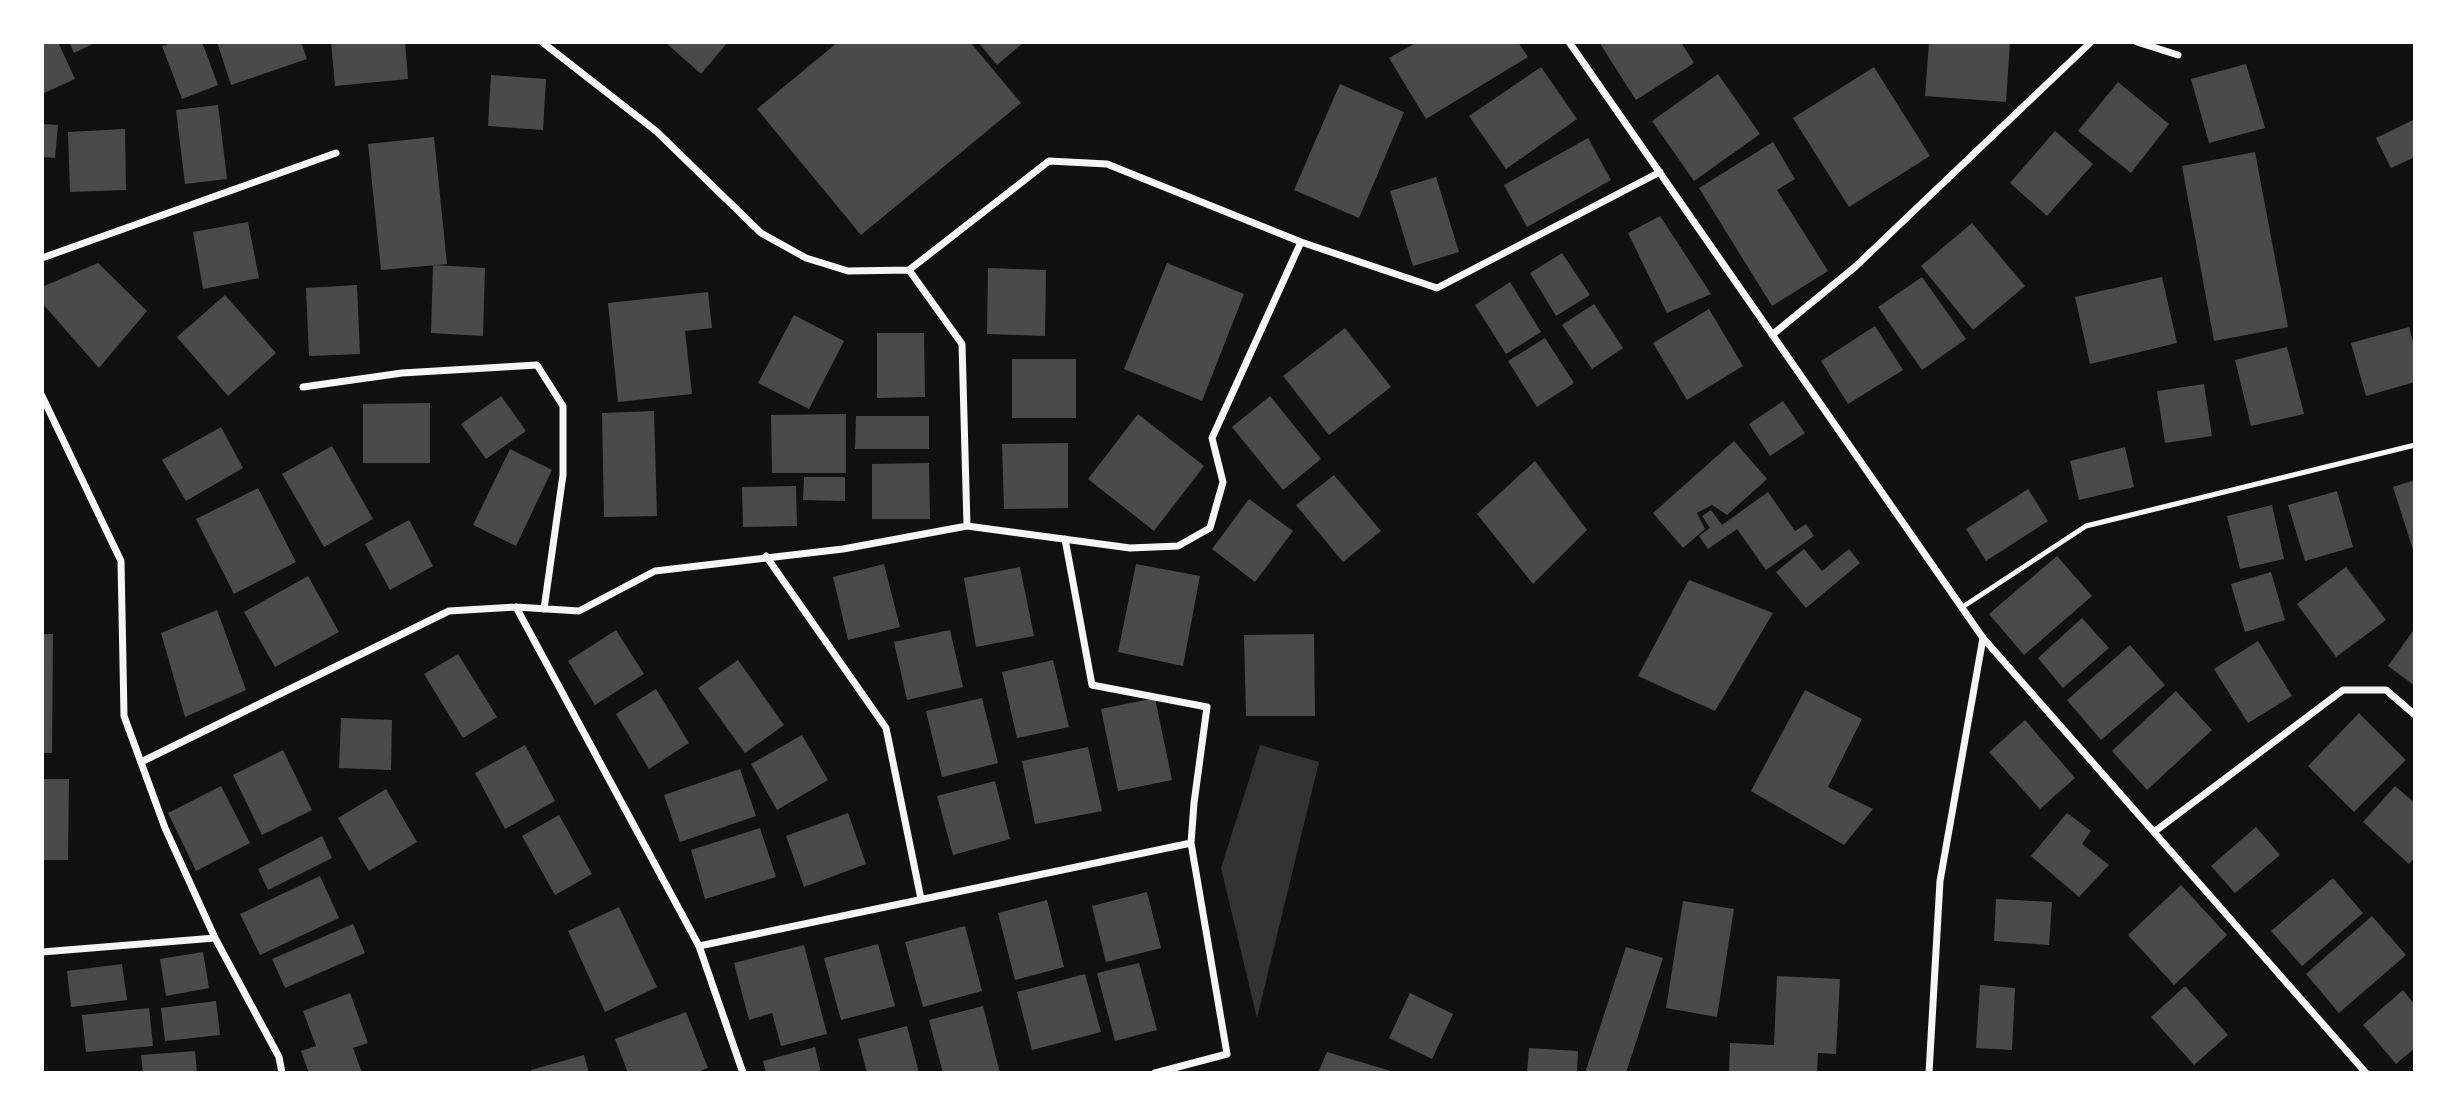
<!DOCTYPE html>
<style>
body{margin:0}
#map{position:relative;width:2457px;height:1115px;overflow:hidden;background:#111;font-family:Overpass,sans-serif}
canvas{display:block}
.frame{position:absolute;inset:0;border:44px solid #fff;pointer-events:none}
</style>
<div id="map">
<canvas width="2457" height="1115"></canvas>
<div class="frame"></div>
</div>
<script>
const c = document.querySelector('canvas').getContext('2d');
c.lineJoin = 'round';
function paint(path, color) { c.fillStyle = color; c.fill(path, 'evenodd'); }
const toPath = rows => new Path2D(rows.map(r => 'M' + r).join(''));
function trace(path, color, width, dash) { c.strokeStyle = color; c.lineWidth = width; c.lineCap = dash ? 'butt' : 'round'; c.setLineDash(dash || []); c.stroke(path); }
paint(toPath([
 [1260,745,1319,762,1257,1018,1221,868]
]), '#333');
paint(toPath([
 [42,42,58,42,75,79,42,94],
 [69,42,97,42,74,53],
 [174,42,202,42,218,85,182,99,162,46],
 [217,42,301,42,307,59,231,85],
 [331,42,405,42,408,79,335,86],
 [665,42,728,42,701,74],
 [838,42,970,42,1021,103,861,235,757,109],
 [978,42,1024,42,997,65],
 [1417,42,1518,42,1528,57,1426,119,1389,58],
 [1599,42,1681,42,1694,63,1636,100],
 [1929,42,2010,42,2006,102,1925,96],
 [2246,64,2265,128,2209,143,2191,79],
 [1541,67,1577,119,1506,169,1469,116],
 [1874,67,1930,156,1849,207,1793,118],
 [1718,74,1760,134,1694,181,1652,121],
 [491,75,546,79,543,130,488,126],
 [2118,82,2169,124,2131,173,2078,131],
 [1340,84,1404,112,1359,218,1294,190],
 [218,105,227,179,185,184,176,110],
 [2415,119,2415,157,2391,168,2376,138],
 [42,124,58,125,55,158,42,157],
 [125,129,126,190,70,192,68,132],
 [2055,131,2093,164,2047,216,2010,183],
 [434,137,447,264,381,270,368,144],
 [1588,138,1611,180,1527,227,1504,185],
 [1773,142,1795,179,1777,190,1828,271,1772,306,1699,188],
 [2255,152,2288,327,2214,341,2182,166],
 [1436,177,1459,252,1413,266,1390,191],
 [1660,216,1711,294,1667,313,1628,233],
 [248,222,259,278,203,289,193,232],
 [1972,223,2025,286,1973,330,1921,266],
 [1562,253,1590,295,1556,316,1530,273],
 [98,263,147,311,99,368,42,303,42,287],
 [1167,263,1244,294,1202,401,1124,369],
 [433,265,485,268,483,336,431,333],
 [988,268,1046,270,1045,336,987,334],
 [1922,277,1966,339,1922,370,1878,307],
 [2162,277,2177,343,2090,364,2075,297],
 [1510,282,1541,332,1506,354,1475,305],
 [357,285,360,354,309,356,306,288],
 [708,292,712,328,685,331,692,394,618,402,608,303],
 [225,295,276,353,228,396,177,337],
 [1594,304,1623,348,1592,369,1562,325],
 [1709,309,1743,366,1687,400,1653,343],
 [794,315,844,341,809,409,758,383],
 [1875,326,1903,370,1848,404,1821,361],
 [2409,327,2415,349,2415,382,2366,396,2351,343],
 [1345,328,1391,387,1329,435,1283,376],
 [877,333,924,333,925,397,877,398],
 [1545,338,1574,383,1537,407,1508,361],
 [2287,347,2304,414,2251,426,2235,360],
 [1012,359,1076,359,1076,418,1012,418],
 [2204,384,2212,436,2165,443,2157,391],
 [501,396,526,431,486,459,461,424],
 [1270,396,1321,459,1283,490,1232,427],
 [1783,401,1805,433,1770,456,1749,424],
 [430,403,430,463,363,463,363,404],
 [654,411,657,516,604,517,602,413],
 [846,414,846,473,772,473,771,415],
 [1138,414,1204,466,1154,531,1088,479],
 [856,416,929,416,929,449,855,449],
 [221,427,243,468,186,501,162,460],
 [1734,441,1767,479,1727,515,1712,505,1697,513,1705,529,1683,548,1653,513],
 [1068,443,1068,508,1004,509,1002,444],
 [332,446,373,519,324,547,282,474],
 [2125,447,2134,487,2079,500,2070,461],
 [510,449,552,470,516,546,473,525],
 [1535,461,1587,530,1533,584,1477,514],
 [929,463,930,519,872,519,872,464],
 [1334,475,1381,531,1343,562,1296,505],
 [804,477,845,477,845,501,803,500],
 [2415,480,2415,553,2414,553,2393,487],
 [796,486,797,526,743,527,742,487],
 [258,488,296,562,234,594,196,519],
 [2028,489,2048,521,1986,561,1966,529],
 [2337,491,2353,547,2305,561,2288,505],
 [1768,492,1795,531,1806,524,1814,536,1766,570,1737,529,1708,549,1699,536,1710,528,1702,516,1711,510,1722,525],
 [1249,499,1293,531,1255,582,1212,549],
 [2272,505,2284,559,2240,569,2227,516],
 [409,520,433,566,390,590,365,544],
 [1804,549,1822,571,1849,549,1860,563,1806,608,1776,572],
 [2057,556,2092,596,2024,655,1989,614],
 [884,564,900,627,848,640,833,577],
 [1136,564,1200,576,1183,666,1118,652],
 [1020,567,1034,636,976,647,964,578],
 [2346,567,2386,620,2336,657,2297,604],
 [2271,572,2285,620,2245,632,2231,584],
 [308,576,339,632,275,667,244,612],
 [1689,580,1773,613,1715,711,1638,676],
 [217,610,246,690,185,717,161,633],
 [2082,618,2109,648,2063,688,2038,658],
 [2415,628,2415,686,2388,666],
 [616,630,644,674,595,705,568,661],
 [950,630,963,687,907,700,894,642],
 [42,634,53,634,52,753,42,753],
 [1314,634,1315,716,1246,716,1244,635],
 [2258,641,2292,696,2248,723,2214,669],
 [2130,645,2165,685,2101,740,2067,700],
 [458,654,497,717,463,738,424,674],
 [738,660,784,725,745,753,698,688],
 [1053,660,1069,727,1017,738,1002,672],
 [656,689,689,743,649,769,616,714],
 [1805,690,1862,719,1828,787,1873,809,1844,845,1751,791],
 [2176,691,2212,730,2147,790,2112,751],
 [982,698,998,763,942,777,926,711],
 [1155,698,1172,780,1118,791,1101,709],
 [2359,713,2406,760,2354,812,2308,766],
 [341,718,392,720,391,770,339,768],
 [2025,720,2075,778,2040,809,1989,752],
 [802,735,828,780,777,810,751,764],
 [525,745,555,801,505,829,475,773],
 [1088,747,1102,811,1035,824,1022,761],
 [283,750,312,810,262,835,233,775],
 [740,769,756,816,680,842,664,795],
 [42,779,69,779,68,860,42,860],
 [995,781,1010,839,953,855,937,796],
 [221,786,250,843,196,871,168,813],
 [2395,786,2415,803,2415,857,2409,864,2363,822],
 [386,789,417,842,369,871,338,818],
 [848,813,866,864,804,887,786,836],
 [2067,813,2091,831,2082,844,2109,865,2079,897,2031,856],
 [559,815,592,874,555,895,522,836],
 [2256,827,2280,855,2235,893,2211,866],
 [760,828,776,877,705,899,691,850],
 [322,836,332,858,268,890,258,869],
 [320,876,339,918,260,955,240,914],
 [2333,878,2363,913,2302,966,2271,931],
 [2181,885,2227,935,2174,985,2128,935],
 [1147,892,1161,948,1106,962,1092,906],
 [1996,899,2052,902,2049,945,1994,941],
 [1047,900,1064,967,1015,980,998,913],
 [1683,901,1734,909,1717,1017,1666,1008],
 [619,907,657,987,605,1012,568,931],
 [2372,916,2406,955,2339,1013,2306,974],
 [353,924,365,953,285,988,272,959],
 [965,926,982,991,923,1007,905,942],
 [878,944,895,1006,841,1020,824,958],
 [804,945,827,1034,781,1046,772,1013,749,1020,734,963],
 [1626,947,1663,958,1626,1073,1585,1073],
 [203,952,209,988,166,996,160,959],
 [1139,963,1157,1030,1115,1041,1097,973],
 [122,964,127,1000,71,1007,67,971],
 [1085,974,1101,1032,1032,1050,1017,992],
 [1777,976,1840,979,1836,1054,1818,1053,1817,1073,1729,1073,1730,1043,1774,1045],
 [1980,985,2015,988,2012,1050,1976,1048],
 [2185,986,2228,1035,2194,1065,2151,1017],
 [2403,990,2415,1005,2415,1048,2396,1064,2363,1025],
 [350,993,368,1043,353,1048,362,1073,309,1073,301,1051,316,1046,303,1011],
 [1410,993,1453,1014,1432,1059,1389,1038],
 [216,1001,220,1035,165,1041,161,1008],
 [983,1006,1000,1073,943,1073,929,1020],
 [149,1008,153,1046,86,1052,82,1015],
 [686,1012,708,1068,695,1073,628,1073,615,1039],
 [907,1026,919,1073,867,1073,858,1039],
 [815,1047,821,1073,766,1073,763,1061],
 [1529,1048,1578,1051,1577,1073,1527,1073],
 [195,1051,197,1073,143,1073,141,1055],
 [1327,1052,1394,1072,1394,1073,1318,1073],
 [584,1055,589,1073,532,1073,531,1070]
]), '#4a4a4a');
trace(toPath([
 [1961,608,2086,526,2415,445]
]), '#f5f5f5', 5);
trace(toPath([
 [542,42,656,131,761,233,806,258,848,271,909,270,1049,161,1107,164,1301,242,1437,288,1660,172],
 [1569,42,1983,638,2366,1073],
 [2137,42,2178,55],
 [42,258,336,153],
 [909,270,962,344,967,526],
 [1772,335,1855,267,2091,42],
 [303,387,402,373,537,365,563,406,563,475,544,609],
 [42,396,121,561,124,716,165,828,215,938,279,1057,282,1073],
 [1065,539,1092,685,1207,707,1194,803,1191,843,1227,1054,1155,1073],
 [766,556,886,728,921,899],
 [516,607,699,946,743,1073],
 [141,762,449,611,516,607,579,611,655,571,843,549,967,526,1130,548,1178,546,1210,528,1223,482,1212,438,1301,242],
 [2154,832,2343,690,2386,690,2415,715],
 [699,946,1191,843],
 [42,952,215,938],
 [1929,1073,1940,881,1983,638]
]), '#f5f5f5', 7);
</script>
